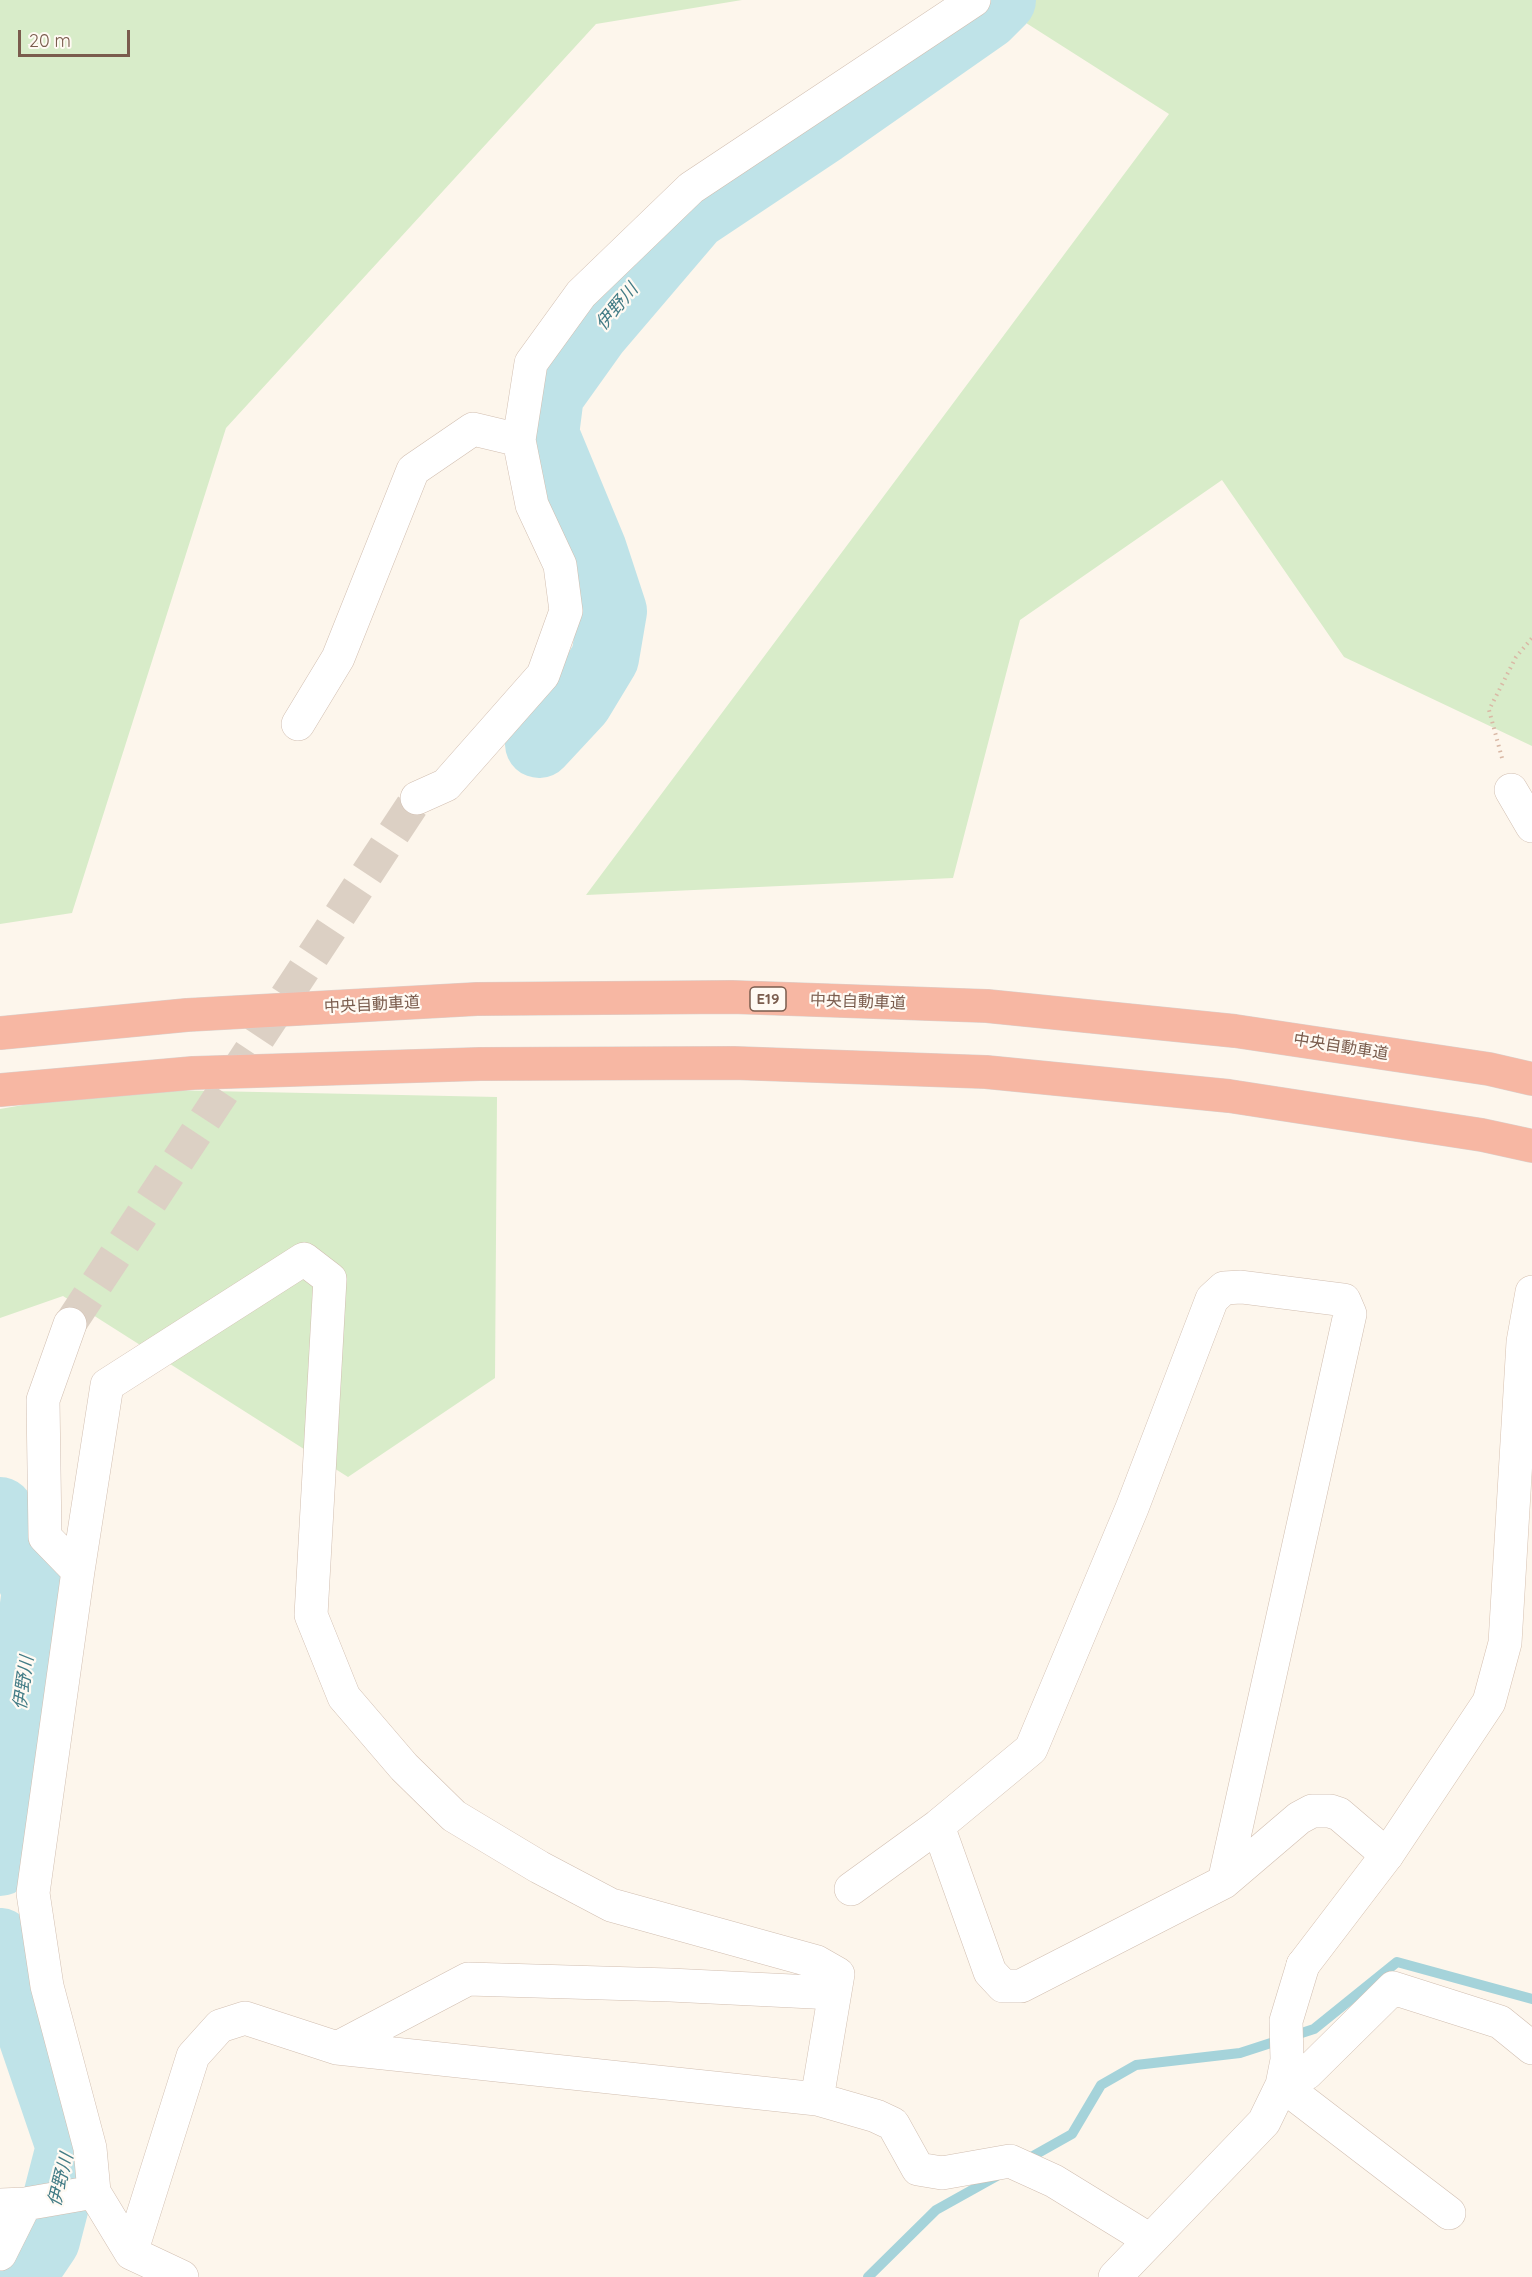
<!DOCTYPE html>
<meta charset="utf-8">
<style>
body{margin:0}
#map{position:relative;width:1532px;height:2277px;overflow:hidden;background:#fdf6ec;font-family:Quicksand,sans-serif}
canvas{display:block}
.scale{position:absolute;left:18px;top:30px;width:112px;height:27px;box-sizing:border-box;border:3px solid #7a5c4d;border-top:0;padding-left:8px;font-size:18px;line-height:21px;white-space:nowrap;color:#7a5c4d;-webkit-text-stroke:4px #fffaf3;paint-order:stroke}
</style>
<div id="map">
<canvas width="1532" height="2277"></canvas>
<div class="scale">20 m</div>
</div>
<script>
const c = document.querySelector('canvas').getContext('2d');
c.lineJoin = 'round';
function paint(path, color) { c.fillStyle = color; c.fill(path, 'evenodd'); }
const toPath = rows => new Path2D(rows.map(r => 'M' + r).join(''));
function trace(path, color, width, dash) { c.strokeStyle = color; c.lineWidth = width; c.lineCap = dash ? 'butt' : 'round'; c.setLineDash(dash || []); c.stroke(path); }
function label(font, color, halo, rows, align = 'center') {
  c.font = font + ' Quicksand,"Noto Sans JP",sans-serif'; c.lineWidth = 4.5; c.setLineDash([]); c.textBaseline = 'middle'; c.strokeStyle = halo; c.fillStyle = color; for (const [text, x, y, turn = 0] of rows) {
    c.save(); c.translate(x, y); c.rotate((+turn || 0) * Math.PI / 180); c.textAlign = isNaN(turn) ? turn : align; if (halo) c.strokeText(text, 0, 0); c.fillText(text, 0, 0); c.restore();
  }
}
paint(toPath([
 [0,0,742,0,596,24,226,428,72,913,0,924],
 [990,0,1532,0,1532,746,1344,657,1222,480,1020,620,953,878,586,895,1169,114],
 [115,1089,497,1097,495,1378,348,1477,63,1296,0,1318,0,1109]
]), '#d8ecc9');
trace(toPath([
 [1024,2161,1072,2134,1101,2085,1136,2065,1240,2053,1314,2029,1397,1962,1532,1999],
 [868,2277,936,2210,997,2176]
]), '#a5d3da', 10);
trace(toPath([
 [539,744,579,701,605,658,613,611,593,550,545,434,550,395,595,332,694,216,823,130,986,16,1002,0],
 [0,1511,36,1590,0,1862],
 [0,1942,70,2147,46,2240,21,2277]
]), '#bfe3e8', 68);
trace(toPath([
 [70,1324,417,798]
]), '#dcd0c4', 33, [33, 16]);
const street = toPath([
 [298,724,338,658,413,470,473,429,519,440],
 [1511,790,1532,826],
 [417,798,446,785,543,675,566,611,560,565,532,505,519,440,531,363,581,294,691,188,974,0],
 [70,1324,43,1400,45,1537,78,1571],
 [938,1826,990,1972,1003,1986,1021,1986,1224,1882,1299,1818,1312,1811,1330,1811,1339,1814,1387,1855],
 [851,1889,938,1826,1031,1749,1132,1508,1212,1299,1224,1288,1241,1287,1344,1300,1350,1314,1224,1882],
 [337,2048,468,1979,670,1985,833,1993],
 [1282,2085,1307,2073,1393,1988,1500,2022,1532,2048],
 [1282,2085,1449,2213],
 [0,2205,25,2204,94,2192],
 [131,2253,193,2056,220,2026,245,2018,337,2048,817,2099,876,2116,893,2124,918,2169,942,2173,1010,2161,1054,2181,1150,2240],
 [0,2254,25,2204],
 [182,2277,131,2253,94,2192,90,2148,47,1986,33,1893,78,1571,107,1385,304,1259,330,1279,311,1615,344,1697,404,1767,454,1816,539,1867,611,1905,817,1962,838,1974,817,2099],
 [1115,2277,1264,2122,1282,2085,1287,2060,1286,2021,1303,1965]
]);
const secondary = toPath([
 [1303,1965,1387,1855,1489,1702,1505,1643,1523,1342,1532,1292]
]);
const highway = toPath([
 [0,1033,187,1015,477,999,732,997,987,1006,1235,1031,1489,1069,1532,1079],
 [0,1090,193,1073,480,1064,734,1063,986,1072,1229,1096,1482,1135,1532,1146]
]);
trace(street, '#d1beb0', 34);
trace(secondary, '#d6c0b0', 34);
trace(highway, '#dad1cd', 34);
trace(toPath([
 [1502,758,1489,710,1516,657,1532,638]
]), '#d9b8a5', 4, [1.5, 4.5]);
trace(street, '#fff', 33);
trace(secondary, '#fff', 33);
trace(highway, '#f7b7a3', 33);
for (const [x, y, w] of [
 [768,999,36]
]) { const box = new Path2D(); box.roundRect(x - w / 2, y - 12, w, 24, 4.5); c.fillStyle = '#fffaf3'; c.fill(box); trace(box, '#7a5c4d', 1.5); }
label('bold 15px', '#7a5c4d', null, [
 ["E19",768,999]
]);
label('16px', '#7a5c4d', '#fffaf3', [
 ["中央自動車道",858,1002,2],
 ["中央自動車道",372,1005,-3],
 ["中央自動車道",1341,1047,9]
]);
label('italic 18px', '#437c86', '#fffaf3', [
 ["伊野川",617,307,-50],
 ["伊野川",24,1683,-82],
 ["伊野川",61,2180,-76]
]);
</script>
